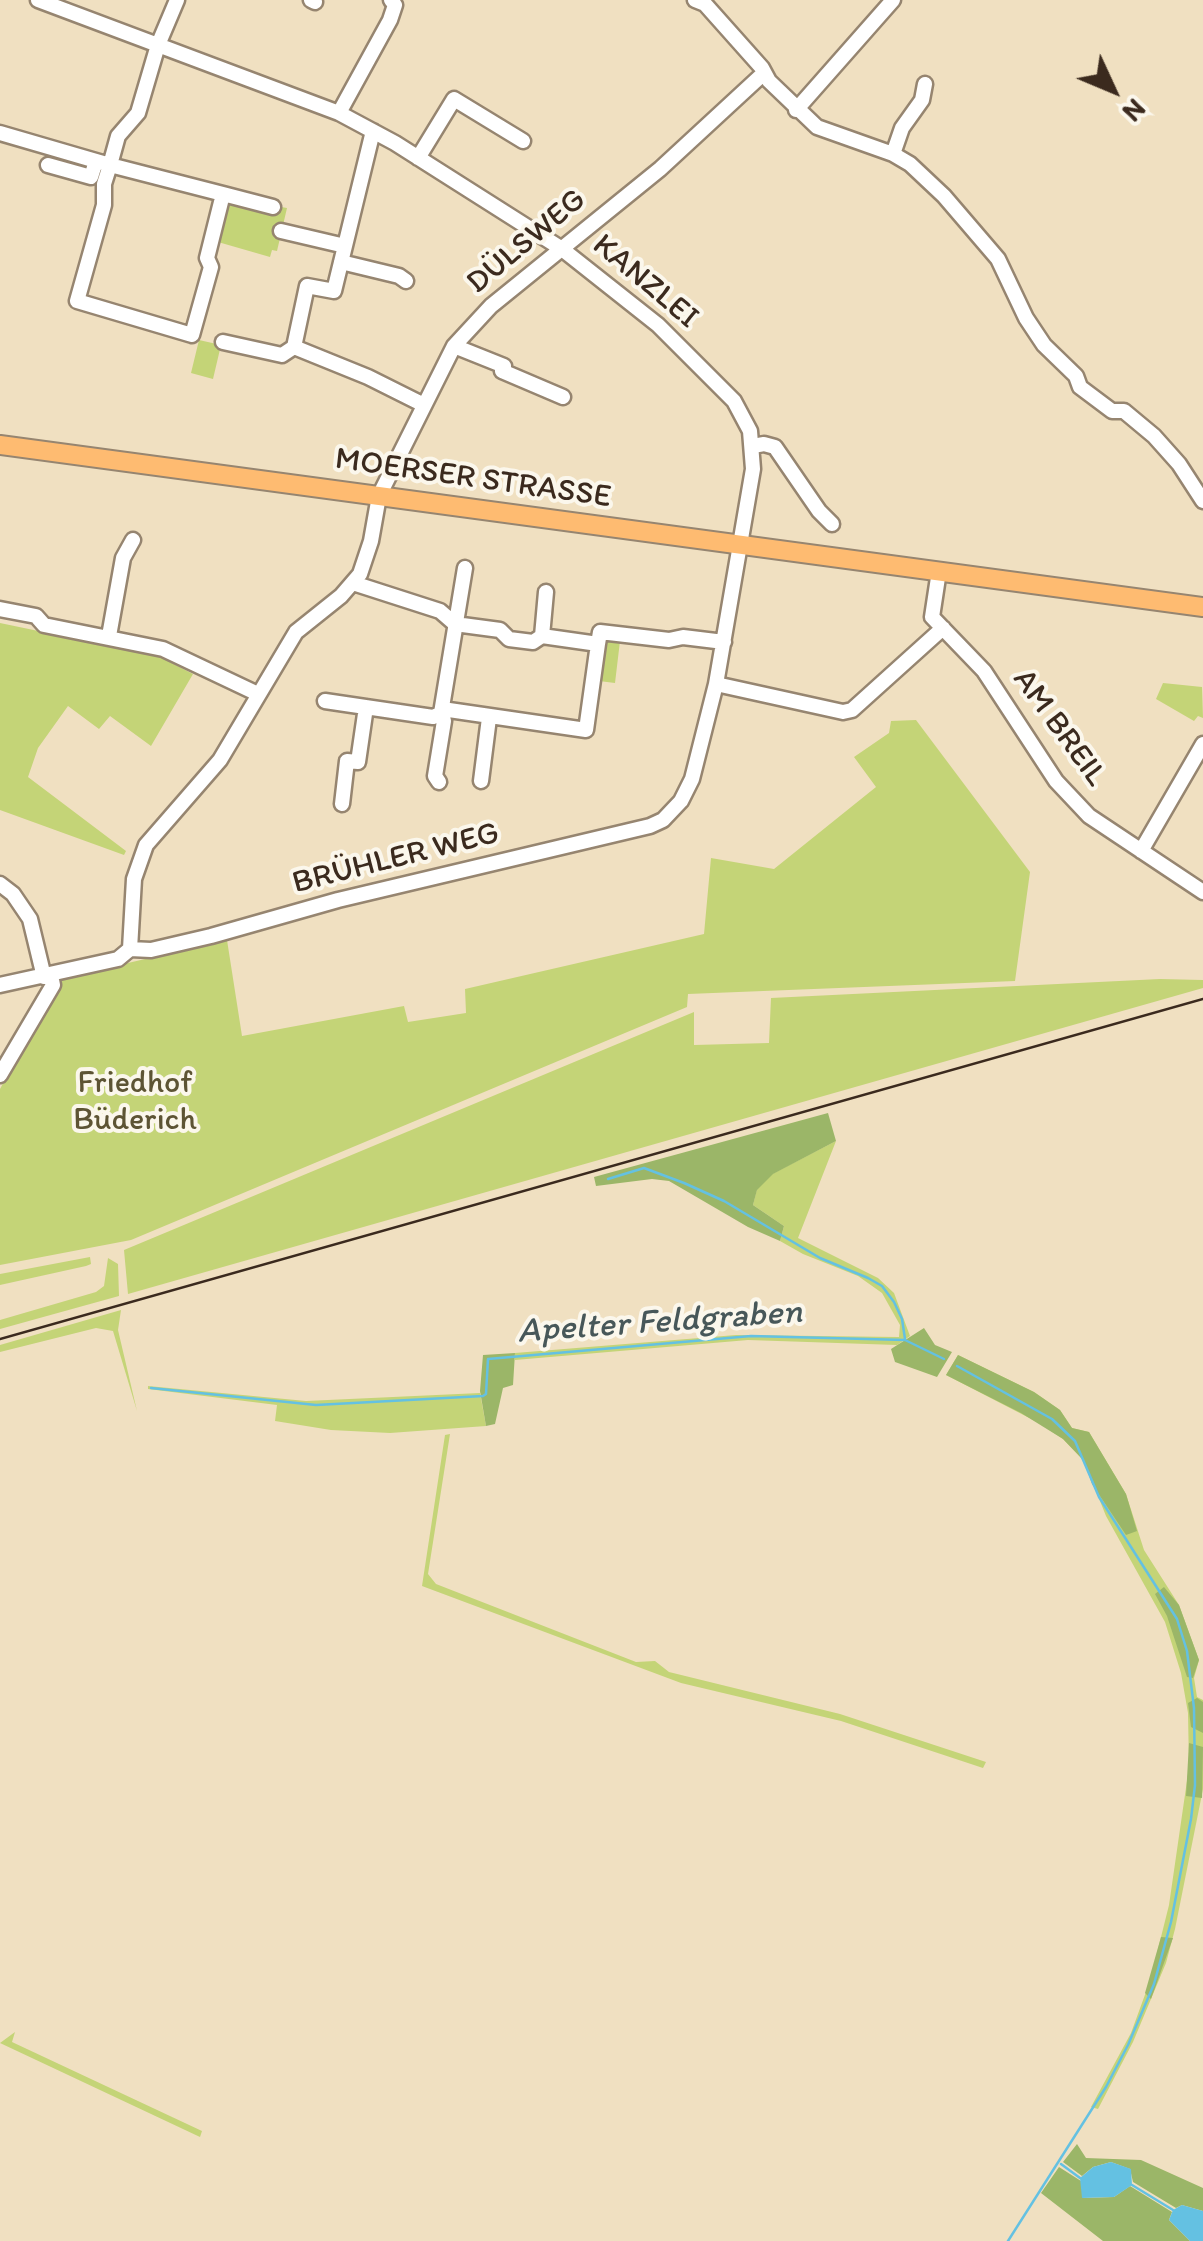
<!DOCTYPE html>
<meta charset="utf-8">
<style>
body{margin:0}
#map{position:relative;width:1203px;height:2241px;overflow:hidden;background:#f0e0c1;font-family:Itim,sans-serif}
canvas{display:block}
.north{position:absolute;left:1063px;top:40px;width:100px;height:100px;-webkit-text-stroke:8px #fbf7ec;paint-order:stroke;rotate:134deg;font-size:28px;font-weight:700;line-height:40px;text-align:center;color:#3b2a1e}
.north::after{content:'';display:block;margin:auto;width:35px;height:45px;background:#3b2a1e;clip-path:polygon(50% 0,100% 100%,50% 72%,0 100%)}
</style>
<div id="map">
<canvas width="1203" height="2241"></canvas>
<div class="north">N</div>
</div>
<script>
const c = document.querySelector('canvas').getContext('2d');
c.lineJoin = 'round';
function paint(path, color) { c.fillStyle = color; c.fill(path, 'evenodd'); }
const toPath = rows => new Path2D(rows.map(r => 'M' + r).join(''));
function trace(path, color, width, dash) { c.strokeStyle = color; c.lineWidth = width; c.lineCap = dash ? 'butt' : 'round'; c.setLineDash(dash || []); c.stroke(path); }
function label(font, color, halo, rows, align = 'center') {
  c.font = font + ' Itim,sans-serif'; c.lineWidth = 8; c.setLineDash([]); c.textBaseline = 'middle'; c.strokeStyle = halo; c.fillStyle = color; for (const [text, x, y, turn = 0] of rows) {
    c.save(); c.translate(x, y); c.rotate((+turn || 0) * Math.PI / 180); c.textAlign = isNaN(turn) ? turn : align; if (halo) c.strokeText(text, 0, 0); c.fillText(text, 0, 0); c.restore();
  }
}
paint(toPath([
 [223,197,287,208,277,251,272,250,270,257,218,242],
 [199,340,221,345,213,379,191,373],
 [0,623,158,656,193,674,151,746,110,716,99,729,68,706,38,748,28,777,126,851,124,855,0,810],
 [608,639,620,641,615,683,599,681,604,642],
 [1163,683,1202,687,1203,718,1198,716,1194,721,1156,699],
 [916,720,1030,872,1015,981,688,994,687,1007,131,1240,0,1265,0,1089,59,979,227,940,242,1036,404,1006,408,1022,466,1013,465,989,704,934,711,858,774,869,876,787,854,757,889,733,891,721],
 [1160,979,1203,980,1203,988,128,1294,124,1250,694,1012,694,1045,769,1043,771,998],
 [836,1141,798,1238,878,1278,894,1293,910,1336,897,1345,748,1340,515,1360,515,1353,736,1335,899,1337,900,1325,882,1293,858,1276,803,1254,780,1241,784,1226,753,1205,757,1189,772,1174],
 [90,1257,91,1264,86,1266,0,1285,0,1274],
 [108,1258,118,1264,119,1296,0,1329,0,1320,96,1292,104,1286],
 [121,1310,118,1330,137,1411,113,1331,96,1328,0,1352,0,1345],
 [958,1355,1034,1392,1060,1410,1072,1428,1089,1432,1126,1494,1144,1550,1179,1605,1199,1660,1194,1678,1197,1697,1203,1700,1203,1789,1175,1929,1166,1963,1133,2042,1098,2109,1091,2107,1131,2033,1150,1981,1169,1905,1189,1767,1188,1713,1181,1673,1165,1622,1106,1516,1084,1461,1063,1439,1039,1423,946,1375],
 [148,1386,306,1401,480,1393,486,1426,390,1433,331,1430,275,1421,277,1405,148,1389],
 [450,1434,428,1574,436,1584,636,1662,655,1661,669,1672,840,1714,986,1762,983,1768,841,1721,681,1683,422,1586,445,1435],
 [15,2032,12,2042,202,2131,200,2137,0,2043]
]), '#c4d477');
paint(toPath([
 [828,1113,836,1141,773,1174,757,1190,753,1205,784,1226,780,1241,748,1227,669,1181,652,1179,596,1186,594,1177],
 [924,1328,935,1345,952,1352,937,1377,895,1362,891,1349],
 [515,1353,513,1385,503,1388,495,1424,486,1426,480,1391,483,1355],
 [958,1355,1034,1392,1060,1410,1072,1428,1089,1432,1126,1494,1137,1531,1126,1535,1092,1484,1084,1461,1063,1439,1021,1413,946,1375],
 [1164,1587,1179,1605,1199,1660,1193,1678,1187,1677,1167,1616,1155,1594],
 [1197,1698,1203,1702,1203,1733,1191,1727,1188,1703],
 [1189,1743,1203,1747,1202,1798,1186,1796],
 [1161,1937,1173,1938,1151,1999,1145,1993],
 [1077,2144,1086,2158,1141,2160,1203,2188,1203,2211,1182,2205,1176,2208,1133,2182,1130,2169,1111,2162,1093,2167,1082,2176,1063,2162],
 [1059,2167,1081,2181,1083,2198,1114,2197,1130,2186,1172,2212,1169,2220,1190,2241,1103,2241,1041,2193]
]), '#9bb668');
paint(toPath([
 [1111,2162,1131,2169,1132,2185,1114,2197,1082,2198,1080,2178,1093,2167],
 [1182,2205,1203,2211,1203,2241,1190,2241,1169,2220,1173,2210]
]), '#64c1e2');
trace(toPath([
 [608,1179,644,1168,684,1183,724,1201,820,1258,868,1278,882,1286,894,1302,902,1319,905,1339],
 [957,1366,1052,1419,1075,1441,1099,1497,1177,1619,1187,1651,1194,1708,1195,1785,1191,1819,1171,1922,1154,1984,1128,2045,1106,2087,1008,2241],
 [151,1388,316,1405,483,1396,486,1394,488,1359,751,1336,905,1340,944,1359],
 [1061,2164,1080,2178],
 [1132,2185,1173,2210]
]), '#64c1e2', 2.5);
const minor = toPath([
 [311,0,315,2],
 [695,0,705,4,762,68,769,81,817,127,893,154,910,164,944,196,998,259,1026,318,1044,345,1076,376,1080,387,1112,411,1124,411,1154,436,1179,464,1203,501],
 [796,110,893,0],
 [339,113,390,20,395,5,391,0],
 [0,133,110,165,223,194,207,258,211,267,192,335,77,301,104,205,104,184,110,165,118,136,138,113,158,45,177,0],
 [893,154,902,128,922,100,925,84],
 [418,158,454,99,523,141],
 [48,165,91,177,96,161],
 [223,194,273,207],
 [281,231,345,246],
 [341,262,399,276,406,281],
 [223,342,282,355,294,347,307,286,334,291,373,131],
 [454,346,504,366,502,371,563,397],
 [294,347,368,377,424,405],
 [753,446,764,444,775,447,819,511,832,524],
 [939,571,932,617,984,671,1056,781,1089,816,1203,892],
 [353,583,440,611,455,624,500,630,509,639,533,642,542,636,598,644,600,632,669,640,683,637,724,642],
 [0,609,36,616,44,625,163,649,258,694],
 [109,636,123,558,133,540],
 [542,636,546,592],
 [716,684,843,712,852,710,943,628],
 [325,701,433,717,449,710,586,730,598,644],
 [481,781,489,718],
 [439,782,435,776,444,721,441,713,465,568],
 [342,804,347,761,358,762,366,707],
 [1141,851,1203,744],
 [0,884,13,894,30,919,44,977],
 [130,949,134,879,146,845,220,760,296,632,341,596,360,574,371,541,379,496,454,346,491,306,660,169,764,73],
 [0,985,118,959,130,949,151,950,211,936,338,900,650,826,663,820,681,801,692,779,716,684,753,469,750,431,734,401,658,325,562,249,395,143,339,113,38,0],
 [0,1075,53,985,51,975]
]);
const major = toPath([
 [0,445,1203,607]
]);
trace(minor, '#968570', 19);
trace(major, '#968570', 22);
trace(minor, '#fff', 14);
trace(major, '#febb71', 18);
trace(toPath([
 [0,1339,1203,999]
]), '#3b2a1e', 2.5);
label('32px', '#3b2a1e', '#fbf7ec', [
 ["DÜLSWEG",527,242,-40],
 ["KANZLEI",645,282,40],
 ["MOERSER STRASSE",473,479,8],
 ["AM BREIL",1059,728,54],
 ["BRÜHLER WEG",396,859,-14]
]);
label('32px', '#5d5434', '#fbf7ec', [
 ["Friedhof",135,1084],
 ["Büderich",135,1121]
]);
label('italic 35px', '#475759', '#fbf7ec', [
 ["Apelter Feldgraben",660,1323,-4]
]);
</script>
